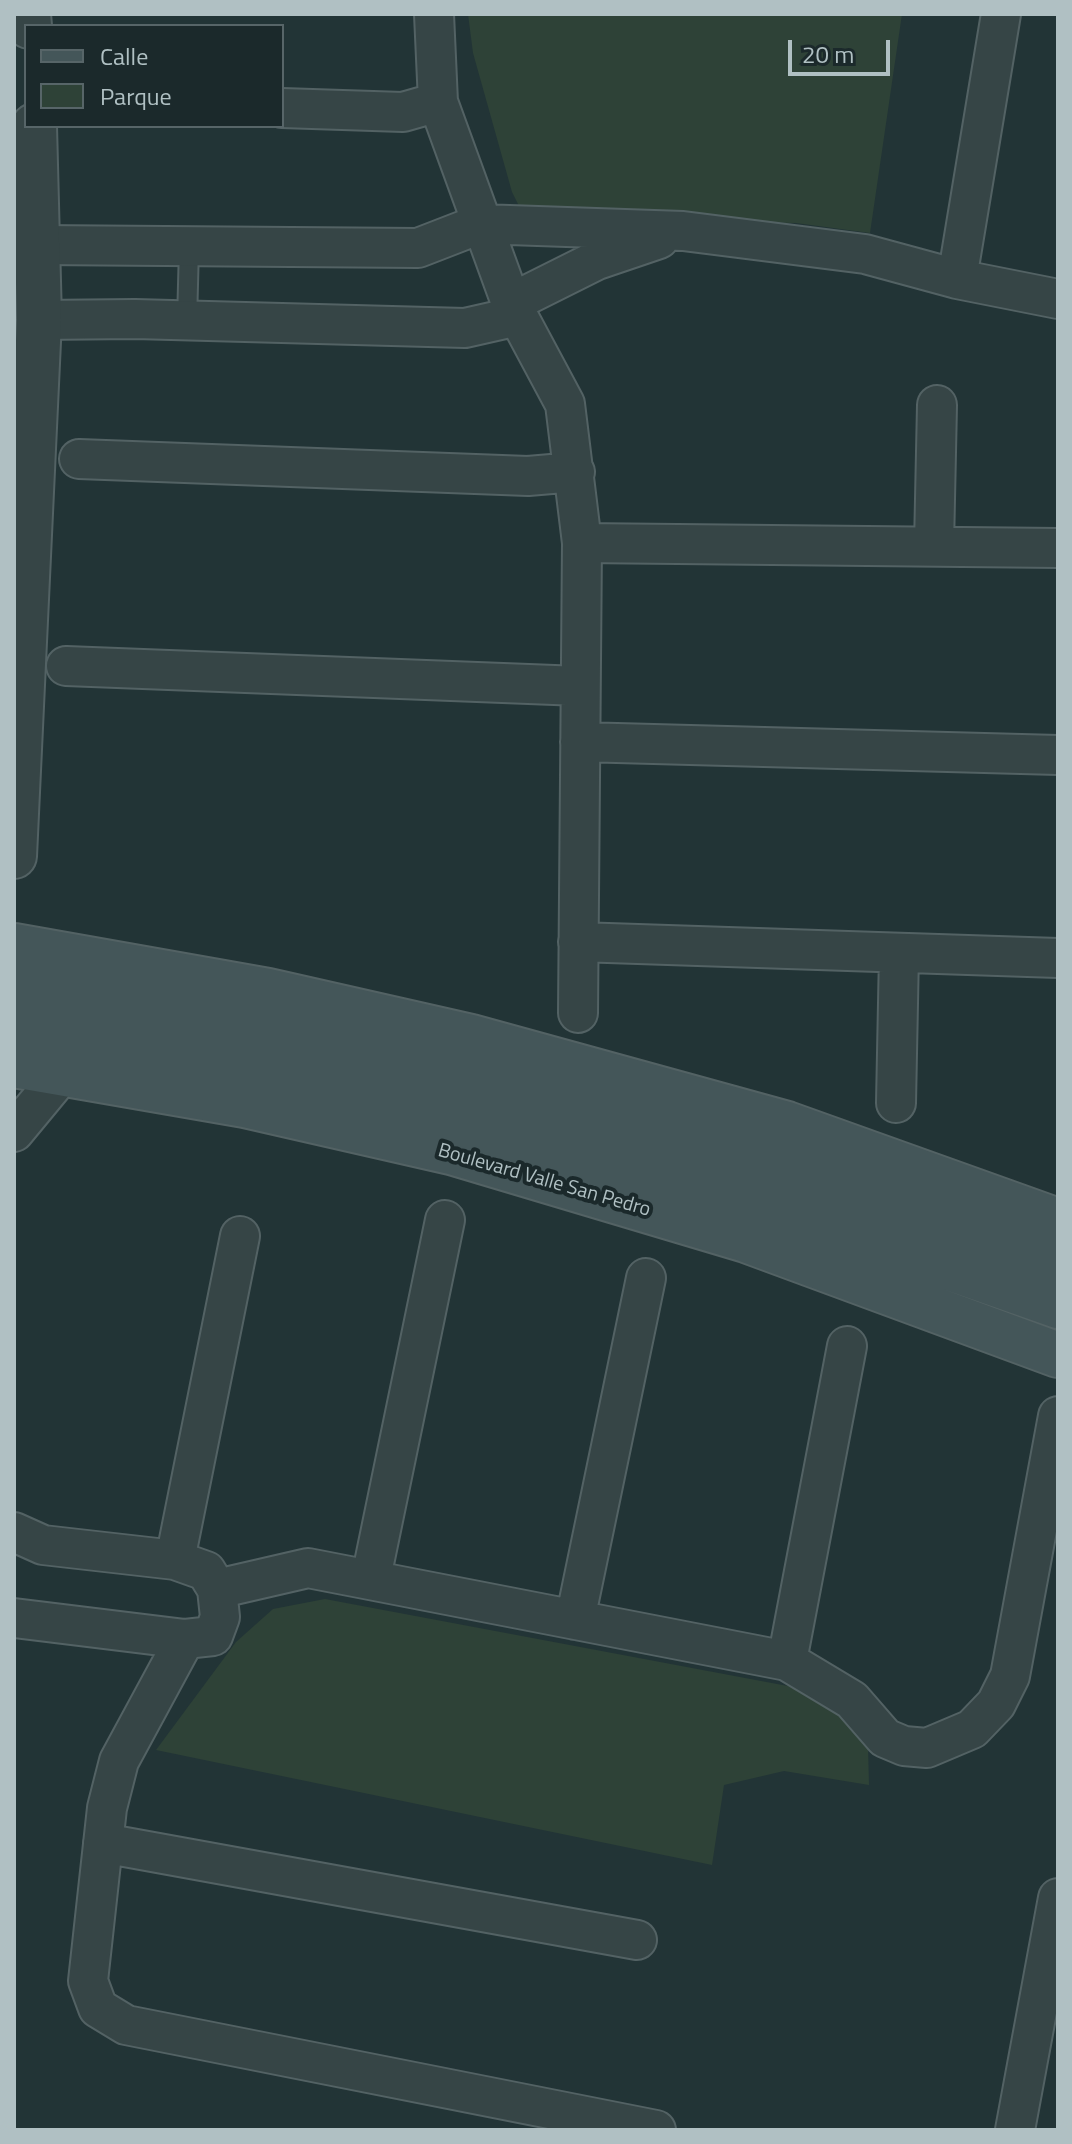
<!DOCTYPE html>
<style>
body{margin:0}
#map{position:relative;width:1072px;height:2144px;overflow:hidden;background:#223436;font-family:"Titillium Web",sans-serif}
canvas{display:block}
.frame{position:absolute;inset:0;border:16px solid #b0c0c3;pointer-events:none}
.legend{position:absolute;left:24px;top:24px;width:260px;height:104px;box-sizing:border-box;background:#1b292b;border:2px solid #576568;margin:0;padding:10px 14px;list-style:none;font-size:24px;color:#b0c0c3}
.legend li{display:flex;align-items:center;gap:16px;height:40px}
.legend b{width:40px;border:2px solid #576568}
.scale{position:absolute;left:788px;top:40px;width:102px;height:36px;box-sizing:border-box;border:4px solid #b0c0c3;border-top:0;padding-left:10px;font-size:24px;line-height:28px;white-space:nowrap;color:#b0c0c3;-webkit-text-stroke:6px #1b292b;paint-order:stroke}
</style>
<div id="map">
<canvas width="1072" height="2144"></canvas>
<div class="frame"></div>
<ul class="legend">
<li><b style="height:10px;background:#445659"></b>Calle</li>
<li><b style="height:22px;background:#2e4237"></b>Parque</li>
</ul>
<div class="scale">20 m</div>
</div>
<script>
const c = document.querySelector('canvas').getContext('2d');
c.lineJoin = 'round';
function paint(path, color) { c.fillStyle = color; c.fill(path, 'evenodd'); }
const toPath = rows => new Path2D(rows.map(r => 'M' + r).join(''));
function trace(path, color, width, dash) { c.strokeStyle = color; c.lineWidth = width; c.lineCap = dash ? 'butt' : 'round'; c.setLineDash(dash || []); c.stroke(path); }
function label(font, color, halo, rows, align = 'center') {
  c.font = font + ' "Titillium Web",sans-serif'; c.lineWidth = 8; c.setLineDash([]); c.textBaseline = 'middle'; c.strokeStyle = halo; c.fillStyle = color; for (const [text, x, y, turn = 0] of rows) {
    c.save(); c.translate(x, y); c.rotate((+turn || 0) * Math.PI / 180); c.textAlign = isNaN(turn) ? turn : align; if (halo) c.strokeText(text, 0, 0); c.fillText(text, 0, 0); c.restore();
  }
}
paint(toPath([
 [468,14,902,14,870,233,796,223,525,218,512,192,473,53],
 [325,1599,793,1687,843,1709,868,1746,869,1785,784,1771,724,1785,712,1865,156,1750,236,1642,273,1609]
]), '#2e4237');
const service = toPath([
 [187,322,189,247]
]);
const minor = toPath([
 [434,14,438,102,511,303,565,404,582,543,578,1013],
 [1001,14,957,279,1058,299],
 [282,108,403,112,438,102],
 [39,245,418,248,480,224,683,231,865,254,957,279],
 [511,303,597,260,659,239],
 [39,320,135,319,465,328,518,316],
 [79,459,528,476,575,472],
 [582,543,1058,548],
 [934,546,937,405],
 [66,666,580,686],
 [580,742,1058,755],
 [578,942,1058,958],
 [896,1103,899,953],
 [14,1132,62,1074],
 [14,1532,43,1545,175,1560,206,1571,217,1589,220,1617,213,1636,185,1639,14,1618],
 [175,1560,240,1236],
 [371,1578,445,1220],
 [217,1589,308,1568,787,1661,852,1700,885,1738,904,1746,927,1748,972,1729,996,1704,1010,1676,1058,1416],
 [575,1620,646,1278],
 [185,1639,119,1761,107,1808,88,1981,98,2008,126,2025,656,2130],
 [787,1661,847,1346],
 [103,1843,637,1940],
 [1015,2130,1058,1898]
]);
const tertiary = toPath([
 [28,14,29,26],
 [14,856,39,320,34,126]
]);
const secondary = toPath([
 [14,946,268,991,471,1037,787,1124,1058,1221],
 [14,984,260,1026,465,1074,774,1162,1058,1262],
 [14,1026,252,1067,458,1115,758,1201,1058,1306],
 [14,1065,245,1105,451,1152,746,1240,1058,1355]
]);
trace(service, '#536264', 22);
trace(minor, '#536264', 42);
trace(tertiary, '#536264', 48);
trace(secondary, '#536264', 48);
trace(service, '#364546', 18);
trace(minor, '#364546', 38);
trace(tertiary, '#364546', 44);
trace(secondary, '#445659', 44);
label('20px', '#b0c0c3', '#1b292b', [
 ["Boulevard Valle San Pedro",544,1181,16]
]);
</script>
